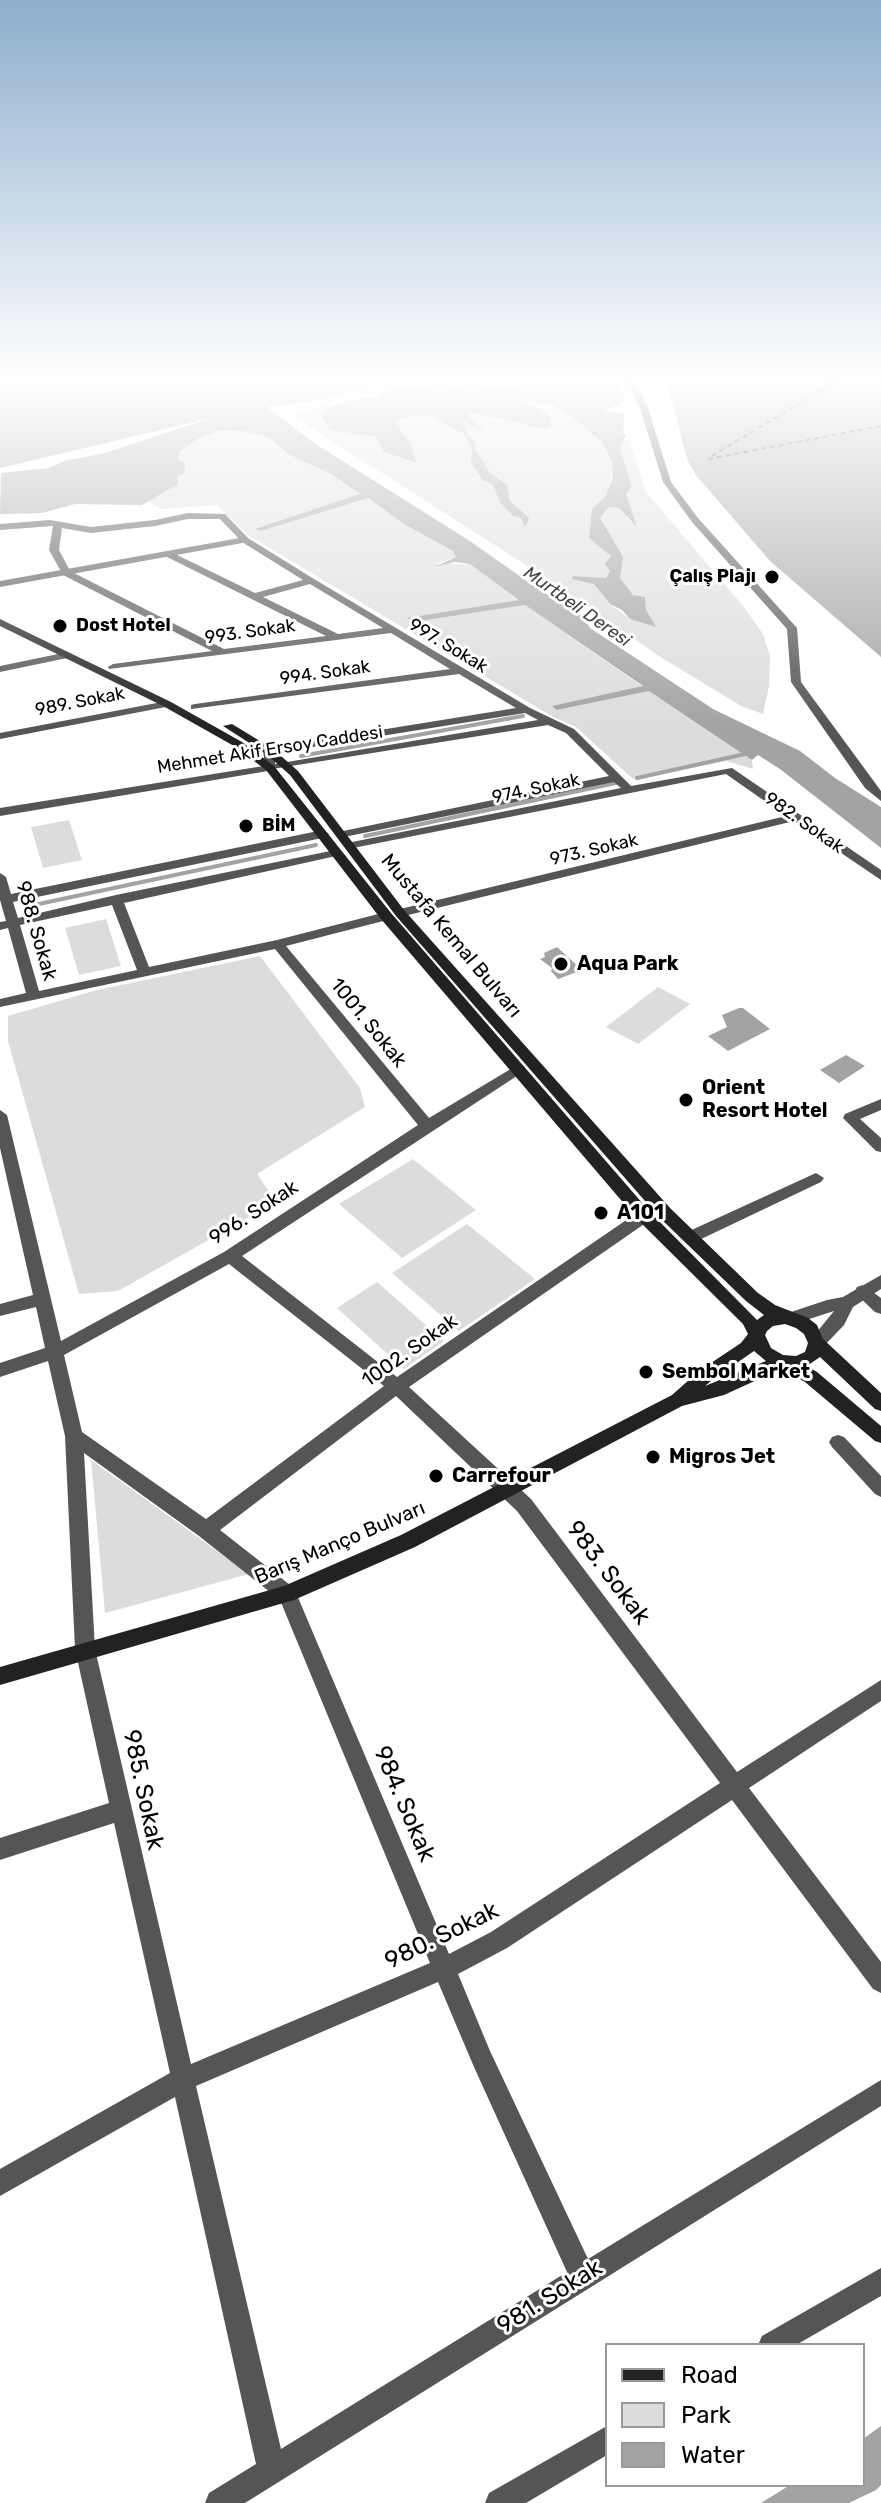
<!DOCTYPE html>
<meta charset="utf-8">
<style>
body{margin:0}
#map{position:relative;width:881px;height:2503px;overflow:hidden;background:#fff;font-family:Rubik,sans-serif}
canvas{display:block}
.legend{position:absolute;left:605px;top:2343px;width:260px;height:144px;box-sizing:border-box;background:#fff;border:2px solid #999;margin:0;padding:10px 14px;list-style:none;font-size:24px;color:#000}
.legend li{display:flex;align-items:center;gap:16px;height:40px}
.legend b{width:40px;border:2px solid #999}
</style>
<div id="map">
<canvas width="881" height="2503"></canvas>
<ul class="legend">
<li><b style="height:10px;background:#222"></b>Road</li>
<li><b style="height:22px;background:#dcdcdc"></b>Park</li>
<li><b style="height:22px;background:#a3a3a3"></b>Water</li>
</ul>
</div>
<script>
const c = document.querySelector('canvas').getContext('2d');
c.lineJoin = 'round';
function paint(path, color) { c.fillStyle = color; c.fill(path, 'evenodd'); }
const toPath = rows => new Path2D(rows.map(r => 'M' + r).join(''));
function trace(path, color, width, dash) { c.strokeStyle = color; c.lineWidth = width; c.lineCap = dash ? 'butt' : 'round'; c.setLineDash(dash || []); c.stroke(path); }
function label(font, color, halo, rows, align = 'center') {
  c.font = font + ' Rubik,sans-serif'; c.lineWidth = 6; c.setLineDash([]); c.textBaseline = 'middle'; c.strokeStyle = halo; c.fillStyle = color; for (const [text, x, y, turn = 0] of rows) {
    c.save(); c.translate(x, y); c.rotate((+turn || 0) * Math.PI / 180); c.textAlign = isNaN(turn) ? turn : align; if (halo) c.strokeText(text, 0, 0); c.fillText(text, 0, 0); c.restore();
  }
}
paint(toPath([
 [531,399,565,411,602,442,612,462,613,479,605,497,592,509,589,538,612,556,611,571,606,578,573,576,594,584,610,604,630,619,655,626,646,610,645,597,633,595,620,578,622,557,600,518,609,507,619,508,631,522,626,494,632,485,620,448,624,440,629,440,646,492,743,606,763,634,770,656,769,686,763,714,743,707,662,658,540,574,293,416,331,403,320,414,358,433,376,437,384,452,408,460,410,443,395,423,402,416,431,416,467,435,462,421,480,429,465,410,543,429,550,416,521,400],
 [220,430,244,431,269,437,288,454,331,474,361,495,257,530,261,531,367,498,404,524,453,551,456,557,435,564,470,564,520,600,409,619,413,622,525,605,643,687,553,706,558,710,649,691,738,748,752,760,753,769,726,761,633,779,576,727,553,717,248,535,217,505,161,509,146,500,177,475,179,452,199,438],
 [69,820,82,860,43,868,31,827],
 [106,919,121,966,79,975,65,928],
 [260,956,360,1088,365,1107,257,1174,276,1202,118,1291,79,1294,8,1041,8,1016,97,990],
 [658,987,690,1004,638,1044,606,1027],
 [413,1159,476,1210,402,1258,339,1204],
 [467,1224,535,1279,459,1331,392,1273],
 [377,1282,444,1341,404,1369,337,1308],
 [91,1460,249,1574,105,1613]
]), '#dcdcdc');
paint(toPath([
 [0,378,486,378,450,385,440,391,472,383,503,389,521,386,510,378,604,378,618,383,626,398,619,405,602,411,625,413,623,433,626,435,620,448,632,486,626,494,637,527,619,508,609,507,600,518,623,557,620,578,633,595,645,597,646,610,656,627,630,619,622,610,610,604,594,584,572,579,573,576,606,578,610,571,605,564,611,556,589,538,592,509,605,497,613,479,612,462,602,442,565,411,547,403,523,400,550,416,551,426,543,429,466,411,484,432,464,422,468,435,475,442,475,449,490,473,507,485,510,501,529,518,525,527,521,518,513,516,500,502,493,485,483,480,471,463,472,449,464,434,431,416,402,417,395,423,410,443,417,463,384,452,376,437,331,430,320,414,327,408,347,401,379,397,380,392,400,388,422,388,433,383,432,380,417,378,364,386,325,399,267,407,314,443,470,541,538,589,565,604,584,618,590,628,713,709,800,751,835,778,881,807,881,848,780,769,758,755,752,760,649,691,557,710,552,706,643,686,525,605,413,622,407,618,519,600,470,564,455,562,434,567,456,557,453,551,404,524,368,498,261,531,255,529,360,494,331,474,288,454,269,437,244,431,220,430,199,438,179,452,178,460,185,462,184,474,177,476,178,484,142,505,75,504,42,513,0,514,1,473,49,468,64,461,105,453,211,418,0,468],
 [666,378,881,378,881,657,770,561,695,474,687,459],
 [557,947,582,970,558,979,551,971,552,968,540,959,545,957,544,953],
 [739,1008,743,1008,770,1029,728,1051,708,1036,727,1027,722,1015],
 [846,1055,865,1066,839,1083,820,1070],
 [881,2426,881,2485,876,2490,849,2503,761,2503,790,2485,863,2485,863,2439]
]), '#a3a3a3');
trace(toPath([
 [301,756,523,716],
 [637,778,745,754],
 [365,836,616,783],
 [34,905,316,845]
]), '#a3a3a3', 4);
trace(toPath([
 [712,456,842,378],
 [708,459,881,426]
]), '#444', 2, [5, 4]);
paint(toPath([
 [626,378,634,378,648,408,671,482,698,518,797,628,801,682,881,791,881,801,865,788,791,682,787,629,692,522,663,482,640,408,626,378],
 [188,513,225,514,248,538,314,579,530,708,574,729,631,786,732,768,881,870,881,880,794,821,400,917,396,916,396,910,786,816,726,774,348,849,346,846,352,842,621,788,614,782,339,838,337,835,343,831,609,776,566,733,548,725,266,770,263,751,269,748,516,708,459,674,191,709,191,705,195,704,450,669,391,633,109,669,108,667,113,664,212,651,63,575,49,550,53,526,0,530,0,524,50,520,91,527,155,520,188,513],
 [188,519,220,519,242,542,303,580,255,593,173,553,167,553,167,557,326,636,224,649,70,571,59,550,62,528,91,533,155,526,188,519],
 [310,584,383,628,338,634,263,597,310,584],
 [525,713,538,720,275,764,275,753,525,713],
 [68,652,73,655,72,657,0,672,0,666,68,652],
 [167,701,172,704,171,706,0,739,0,733,167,701],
 [323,830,329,834,327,837,13,902,18,918,116,895,340,849,340,855,336,856,124,903,149,967,277,940,386,912,391,913,391,919,286,946,429,1118,514,1067,524,1067,526,1070,242,1256,397,1377,638,1212,650,1212,652,1216,650,1220,409,1387,531,1499,737,1772,881,1680,881,1701,749,1788,881,1962,881,1993,873,1989,732,1800,507,1948,458,1974,490,2051,588,2259,881,2080,881,2106,245,2503,205,2503,209,2493,256,2464,175,2097,0,2196,0,2169,170,2073,114,1823,0,1860,0,1838,109,1803,75,1649,65,1436,48,1361,0,1377,0,1363,45,1348,36,1307,0,1316,0,1304,33,1295,0,1148,0,1110,7,1115,61,1341,224,1252,418,1125,275,949,0,1007,0,999,26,993,8,928,0,930,0,922,6,921,0,900,0,873,6,877,11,894,323,830],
 [112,905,137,970,39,991,20,925,112,905],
 [229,1264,384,1386,206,1519,82,1432,64,1355,229,1264],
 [396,1396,517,1511,720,1783,491,1932,449,1954,294,1588,220,1530,396,1396],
 [84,1453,199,1536,280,1600,430,1963,191,2064,95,1649,84,1453],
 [438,1982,474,2067,567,2272,281,2449,196,2086,438,1982],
 [881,1099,881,1110,860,1119,881,1138,881,1152,876,1151,843,1118,845,1114,881,1099],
 [816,1173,824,1178,821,1182,697,1241,685,1241,683,1237,685,1233,816,1173],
 [863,1285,881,1298,881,1314,875,1312,857,1295,855,1291,857,1287,863,1285],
 [838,1435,844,1437,881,1476,881,1497,875,1494,832,1447,829,1442,832,1437,838,1435],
 [881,2268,881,2296,796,2345,758,2345,762,2336,881,2268],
 [607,2426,607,2455,526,2503,485,2503,489,2493,607,2426]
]), '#555');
paint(toPath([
 [245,537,250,540,248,542,0,587,0,581,245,537],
 [270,765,276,768,274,770,0,816,0,808,270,765],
 [881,1275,881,1289,853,1307,844,1325,822,1348,810,1348,808,1343,834,1311,791,1325,785,1324,783,1319,785,1314,827,1300,843,1297,881,1275]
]), '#555');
paint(toPath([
 [0,619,171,702,242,742,274,766,391,913,650,1212,757,1320,764,1315,746,1301,659,1217,396,916,290,775,265,753,223,726,232,724,273,749,298,771,404,910,671,1209,758,1293,775,1305,808,1318,817,1325,823,1339,881,1393,881,1411,875,1409,820,1357,807,1366,817,1372,881,1426,881,1443,875,1441,805,1382,783,1370,770,1374,724,1395,682,1406,415,1547,294,1600,0,1685,0,1667,284,1586,401,1535,672,1395,699,1371,741,1343,748,1334,743,1324,638,1220,381,919,266,770,234,746,163,706,0,626,0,619],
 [785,1324,796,1328,804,1334,808,1343,805,1352,796,1356,783,1355,771,1348,765,1335,767,1331,773,1326,785,1324],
 [754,1351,766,1361,705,1386,711,1381,754,1351]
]), '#222');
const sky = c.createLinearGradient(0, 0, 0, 728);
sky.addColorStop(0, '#8cadcc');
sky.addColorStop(0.52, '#fff');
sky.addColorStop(1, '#ffffff00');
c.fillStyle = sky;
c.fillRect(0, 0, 881, 728);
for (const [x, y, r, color] of [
 [772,577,8,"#000"],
 [60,626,8,"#000"],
 [246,826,8,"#000"],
 [561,964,8,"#000"],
 [686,1100,8,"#000"],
 [601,1213,8,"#000"],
 [646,1372,8,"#000"],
 [653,1457,8,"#000"],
 [436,1476,8,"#000"]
]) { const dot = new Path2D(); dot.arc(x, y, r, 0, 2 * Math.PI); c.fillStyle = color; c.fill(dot); trace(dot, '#fff', 3); }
label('bold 18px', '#000', '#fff', [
 ["Çalış Plajı",756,577,"right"],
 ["Dost Hotel",76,626],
 ["BİM",262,826]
], 'left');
label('italic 18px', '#444', '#fff', [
 ["Murtbeli Deresi",577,607,35]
]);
label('18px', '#000', '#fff', [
 ["993. Sokak",250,632,-8],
 ["997. Sokak",448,646,31],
 ["994. Sokak",325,673,-8],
 ["989. Sokak",80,702,-11],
 ["Mehmet Akif Ersoy Caddesi",270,750,-9],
 ["974. Sokak",536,789,-12],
 ["982. Sokak",804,823,35],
 ["973. Sokak",594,850,-13]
]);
label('20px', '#000', '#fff', [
 ["988. Sokak",36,931,74],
 ["Mustafa Kemal Bulvarı",451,936,50],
 ["1001. Sokak",368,1023,51],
 ["996. Sokak",254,1213,-33],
 ["1002. Sokak",410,1351,-35],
 ["Barış Manço Bulvarı",340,1543,-23]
]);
label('bold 20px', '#000', '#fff', [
 ["Aqua Park",577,964],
 ["Orient",702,1088],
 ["Resort Hotel",702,1111],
 ["A101",617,1213],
 ["Sembol Market",662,1372],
 ["Migros Jet",669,1457],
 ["Carrefour",452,1476]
], 'left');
label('24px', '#000', '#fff', [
 ["983. Sokak",608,1573,53],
 ["985. Sokak",143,1790,78],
 ["984. Sokak",404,1804,67],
 ["980. Sokak",442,1936,-26],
 ["981. Sokak",550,2297,-32]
]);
</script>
